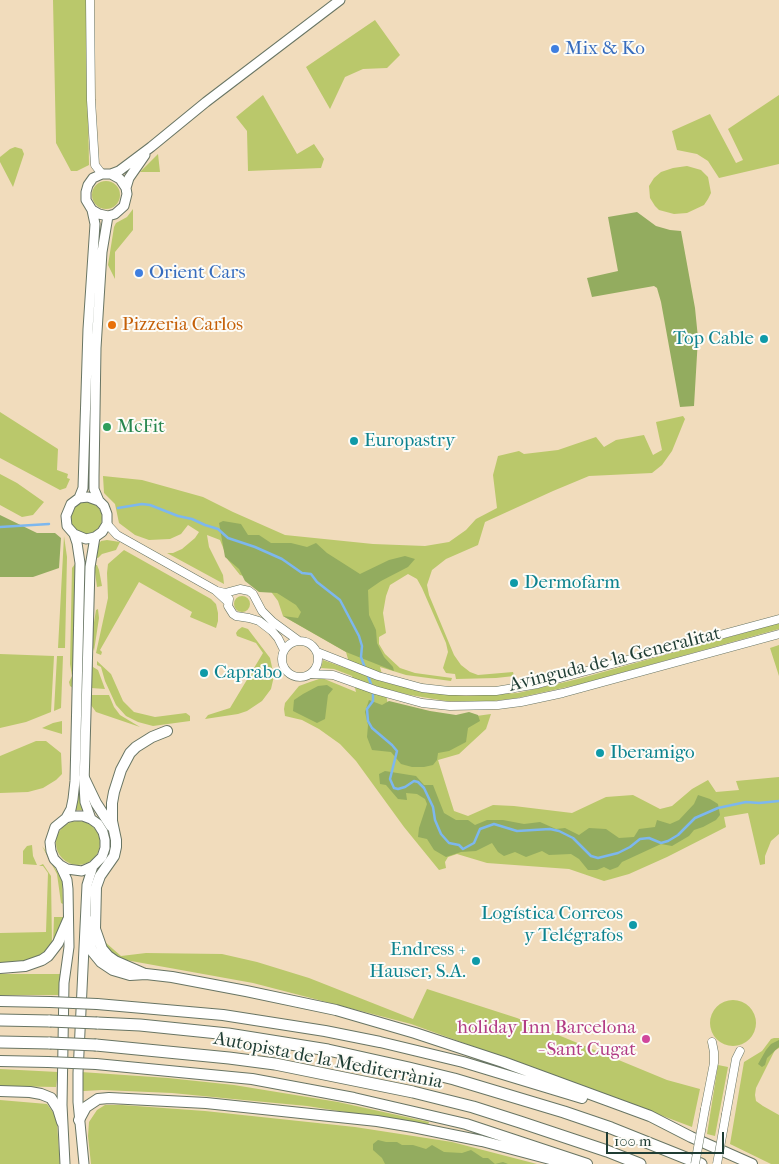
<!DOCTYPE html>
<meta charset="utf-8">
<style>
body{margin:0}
#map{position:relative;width:779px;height:1164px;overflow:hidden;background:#f1dcbc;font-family:"IM FELL French Canon",serif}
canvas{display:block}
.scale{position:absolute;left:606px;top:1132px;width:118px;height:22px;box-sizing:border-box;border:2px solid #1f3d34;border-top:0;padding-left:6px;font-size:15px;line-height:18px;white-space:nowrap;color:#1f3d34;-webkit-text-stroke:4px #fdfcf7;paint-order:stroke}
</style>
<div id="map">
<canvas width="779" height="1164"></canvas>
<div class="scale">100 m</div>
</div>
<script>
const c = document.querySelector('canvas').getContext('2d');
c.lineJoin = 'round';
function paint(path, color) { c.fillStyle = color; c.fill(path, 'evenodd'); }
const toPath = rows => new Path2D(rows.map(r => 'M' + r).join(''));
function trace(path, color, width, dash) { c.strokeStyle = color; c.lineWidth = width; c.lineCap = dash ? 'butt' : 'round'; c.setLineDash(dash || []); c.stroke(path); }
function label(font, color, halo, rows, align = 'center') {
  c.font = font + ' "IM FELL French Canon",serif'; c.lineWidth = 4; c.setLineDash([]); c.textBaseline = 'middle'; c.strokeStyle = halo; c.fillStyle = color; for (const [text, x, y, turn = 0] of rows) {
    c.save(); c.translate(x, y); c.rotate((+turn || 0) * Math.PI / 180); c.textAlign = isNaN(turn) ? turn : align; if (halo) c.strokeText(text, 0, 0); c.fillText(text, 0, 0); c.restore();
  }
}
paint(toPath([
 [53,0,86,0,89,165,77,171,71,171,56,143],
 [375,20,400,55,387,68,363,69,345,77,330,109,306,67],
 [263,95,297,154,314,144,324,159,321,168,248,171,247,131,236,117],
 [779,95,779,164,719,178,708,161,697,154,677,150,672,131,710,114,736,163,743,160,728,129],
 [15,147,22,149,24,154,13,187,0,162,0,157,10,149],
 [158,154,160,172,140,172],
 [687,166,701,170,708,177,711,193,708,199,704,205,687,213,674,214,659,210,655,206,650,198,649,186,654,178,661,172,673,168],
 '92 195a14 14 0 1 1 28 0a14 14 0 1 1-28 0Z',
 [133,209,133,230,115,252,115,279,108,265,114,227,116,223,127,217],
 [92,310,95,310,90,463,87,463],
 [0,412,58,449,57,470,68,474,67,478,70,479,66,488,60,490,0,458],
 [683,416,685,419,672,451,662,465,652,473,589,476,553,491,485,522,478,545,446,559,432,570,427,585,429,595,454,655,461,665,470,672,478,675,513,672,514,676,496,678,456,679,455,674,446,673,443,668,448,652,446,643,422,588,417,579,408,574,390,585,386,596,383,613,386,633,379,637,379,644,385,654,400,668,415,673,452,678,451,681,406,675,380,667,384,682,423,692,466,696,518,693,578,679,779,623,779,629,581,684,517,698,486,702,446,701,410,695,385,689,388,705,421,714,469,717,491,714,486,729,459,754,438,760,454,811,468,816,493,805,514,806,572,813,606,797,633,795,660,809,672,806,692,789,708,780,716,792,739,790,736,781,779,777,779,834,771,841,765,856,765,864,760,865,748,813,724,817,726,827,667,857,629,874,604,881,569,869,487,863,457,854,448,857,445,862,446,868,439,870,404,827,356,761,340,744,319,729,302,720,285,716,284,709,285,703,299,686,310,682,322,678,356,692,352,676,334,669,321,668,323,660,351,670,346,652,283,616,278,601,263,581,240,575,228,560,220,540,207,535,209,547,223,575,224,584,167,553,173,553,182,549,195,538,199,532,188,525,181,534,170,539,149,540,135,535,119,523,115,504,104,493,103,476,142,480,203,497,233,512,285,535,373,544,425,546,449,542,466,530,476,519,497,508,493,475,498,456,519,451,524,454,558,450,596,437,604,447,616,440,644,435,653,455,662,450,656,422],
 [0,474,17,483,44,502,33,515,22,517,0,505],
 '70 518a16 16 0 1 1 32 0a16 16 0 1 1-32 0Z',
 [64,536,67,557,65,648,58,648],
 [107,540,120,542,116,550,102,554,98,558,94,557,98,545,101,541],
 [124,550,211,599,216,604,218,613,218,621,216,628,190,617,192,612,139,582,100,650,102,652,101,655,96,653,108,598,107,573,108,564],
 [75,564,73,688,70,686,69,682,72,676,70,664,72,568],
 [84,564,87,564,84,688,81,688],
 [94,565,97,565,99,570,102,586,97,587],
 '234 604a8 8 0 1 1 16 0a8 8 0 1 1-16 0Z',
 [98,609,99,618,94,651,91,641,96,610],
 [242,627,248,629,270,658,274,676,271,689,262,701,247,711,238,714,205,719,208,715,230,708,263,653,256,643,237,636,236,633,238,630],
 [779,645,779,676,770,648],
 [0,654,54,656,51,712,26,722,0,728],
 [57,656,63,656,61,708,54,711],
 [92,658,93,667,98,670,105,689,91,688],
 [97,661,111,674,123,701,134,712,155,717,186,713,190,716,190,721,153,726,138,722,126,716,116,705,105,681,101,667,97,665],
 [80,694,83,695,83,810,75,810],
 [91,695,109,695,114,707,120,715,140,727,96,712,91,705],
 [62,721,62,734,42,728,53,723],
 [36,741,46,741,61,753,62,774,56,780,43,788,28,792,0,793,0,756],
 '56 843a22 22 0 1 1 44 0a22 22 0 1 1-44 0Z',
 [32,845,33,856,37,865,23,864,23,851,27,846],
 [42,846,45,850,51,862,62,879,63,904,61,903,57,874],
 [43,864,51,876,52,947,45,954,30,961,0,963,0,933,46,932,48,873,43,866,39,866],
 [54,917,63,917,62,929,53,945],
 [105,942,121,956,146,953,222,954,257,962,309,978,413,1019,427,989,517,1018,667,1080,700,1089,692,1127,594,1090,411,1024,253,983,120,959,105,949],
 [0,974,60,974,59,995,0,995],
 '710 1023a23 23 0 1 1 46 0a23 23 0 1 1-46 0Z',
 [774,1038,779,1038,779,1048,775,1050,756,1088,755,1095,756,1101,763,1106,779,1115,779,1164,771,1164,730,1144,744,1062,762,1051,771,1039],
 [718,1065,728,1067,715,1136,707,1134],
 [0,1069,58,1072,56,1087,0,1086],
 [81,1072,168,1078,234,1085,338,1102,429,1122,428,1125,307,1106,233,1099,172,1093,102,1090,84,1091,81,1090],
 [0,1100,47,1104,55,1115,57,1124,60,1164,0,1164],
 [105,1105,122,1105,205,1111,355,1127,452,1142,537,1164,91,1164,88,1136,89,1122,97,1110]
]), '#bac86b');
paint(toPath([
 [637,212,656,226,670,230,681,231,695,308,698,338,694,406,680,407,661,302,657,288,654,286,592,297,587,278,618,271,608,217],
 [0,515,37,533,55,533,61,538,59,568,33,577,0,577],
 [223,521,241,524,248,535,259,535,271,543,291,543,307,547,316,543,327,553,360,574,389,560,405,556,415,559,408,567,381,581,368,590,369,615,376,630,377,643,384,657,393,667,394,671,346,652,283,616,298,618,301,612,296,605,277,593,259,592,245,581,239,569,225,557,219,523],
 [327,685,333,689,328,695,325,719,317,723,293,711,294,700,303,694,318,686],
 [369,700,382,705,389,701,430,711,456,715,469,712,478,715,480,721,468,728,466,742,449,751,438,753,437,760,433,765,424,767,412,767,401,764,391,752,372,750,367,737,368,725,365,712],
 [385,771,416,776,424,785,433,785,444,813,456,820,468,820,475,825,487,820,503,820,524,824,540,822,556,829,565,828,579,835,589,828,606,829,619,838,634,837,639,829,655,827,657,820,670,824,679,820,694,804,698,795,710,799,718,804,720,815,716,820,703,827,694,830,689,836,672,846,661,844,622,862,618,867,610,870,604,867,597,870,588,870,579,859,571,854,549,855,542,851,526,857,515,852,504,856,498,852,492,843,476,851,461,852,446,857,434,850,427,839,418,837,419,828,427,804,425,799,417,794,406,793,407,800,398,799,386,785,380,784,379,774],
 [779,1040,779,1047,767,1058,765,1065,762,1067,758,1064,766,1050,771,1044],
 [378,1140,386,1142,397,1142,402,1145,413,1145,426,1149,432,1145,444,1152,462,1153,471,1150,483,1158,488,1158,495,1164,503,1162,508,1164,385,1164,382,1158,373,1150,373,1144]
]), '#93ac5f');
trace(toPath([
 [118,508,142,504,150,505,178,516,192,519,205,525,218,529,228,538,255,547,282,559,302,573,311,574,317,582,340,600,359,636,362,646,361,657,365,668],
 [0,527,49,524],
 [367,673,372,687],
 [373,692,373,701,367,709,368,721,372,728,392,745,397,751,390,779,394,788,398,789,405,787,414,781,418,782,424,788,433,807,435,820,441,834,449,843,459,845,463,849,474,843,480,829,494,824,517,831,550,829,559,831,573,838,591,856,598,858,618,853,630,847,640,839,649,838,661,843,668,841,678,835,695,818,718,808,746,802,759,803,779,801]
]), '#7db7ee', 2.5);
const tertiary = toPath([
 [90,0,91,100,95,165,102,174],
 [107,524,117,535,215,590,228,602],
 [217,591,225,593,240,589,249,591,253,594,262,611,273,622,299,641],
 [229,599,228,606,233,614,236,616,249,618,259,621,272,631,278,638,284,650],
 '282 659a18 18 0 1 1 36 0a18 18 0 1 1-36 0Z',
 [317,652,378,676,422,688,449,691,496,691,538,684,779,619],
 [311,674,333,675,375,690,422,703,450,706,498,705,521,702,563,693,779,634],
 [705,1109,714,1063,714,1052,712,1042],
 [726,1114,736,1059,740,1051]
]);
const secondary = toPath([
 [111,174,119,171,151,147,206,102,340,0],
 [126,188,129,178,145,155],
 [79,498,83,488,88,329,95,224,92,210,86,200,86,192,88,185,93,178,102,174,111,174,120,179,126,188,127,194,124,206,115,214,108,216,99,214,92,210],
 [99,501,94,489,94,477,96,348,102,252,108,216],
 [66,818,71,809,73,799,75,781,80,563,77,543,74,534,67,526,66,516,71,504,79,498,88,497,99,501,104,506,107,514,107,524,102,532,95,537,86,539,74,534],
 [91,819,85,802,84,785,90,567,95,537],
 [60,865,67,869,82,871,93,866,102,857,105,848,105,840,103,832,98,824,91,819,83,816,74,816,66,818,55,827,50,842,51,851,54,859,60,865,67,880,68,889,69,947,64,983,62,1105,65,1164],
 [84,1164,78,1102,78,1073,87,885,93,866]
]);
const trunk = toPath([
 [84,778,96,803,111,826],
 [86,919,88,939,92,951,101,962,113,970,130,975,146,974,172,977,246,991,336,1010,415,1033,503,1062,650,1116,691,1137,752,1164],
 [0,968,25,966,42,960,48,956,58,943,68,920],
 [145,974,115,961,108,956,102,949,95,929,96,887,100,876,114,856,116,847,116,840,112,821,112,803,114,792,121,770,130,753,136,747,152,737,167,731],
 [0,1001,50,1002],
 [97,1004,223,1015,325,1031,380,1042,463,1062,582,1098],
 [0,1061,48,1062],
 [96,1064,252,1079,354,1098,466,1124,587,1164],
 [0,1091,30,1092,41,1094,51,1098,58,1109,62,1122],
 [79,1120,86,1107,98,1099,109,1098,206,1103,377,1121,413,1127,482,1141,569,1164]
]);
const motorway = toPath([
 [0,1020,50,1021],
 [97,1023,140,1025,228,1034,328,1050,409,1068,454,1079,564,1112,611,1128,701,1164],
 [0,1042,50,1043],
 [96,1045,229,1058,275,1064,413,1092,473,1107,520,1122,607,1151,640,1164]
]);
trace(tertiary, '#687564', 9);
trace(secondary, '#687564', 11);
trace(trunk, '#687564', 12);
trace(motorway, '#687564', 13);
trace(tertiary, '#fff', 8);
trace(secondary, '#fff', 9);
trace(trunk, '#fff', 10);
trace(motorway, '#fff', 11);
const tertiaryBridge = toPath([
 [695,1164,705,1109],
 [717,1164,726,1114]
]);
const trunkBridge = toPath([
 [50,1002,97,1004],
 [48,1062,96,1064]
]);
const motorwayBridge = toPath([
 [50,1021,97,1023],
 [50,1043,96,1045]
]);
trace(tertiaryBridge, '#687564', 9, []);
trace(trunkBridge, '#687564', 12, []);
trace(motorwayBridge, '#687564', 13, []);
trace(tertiaryBridge, '#fff', 8);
trace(trunkBridge, '#fff', 10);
trace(motorwayBridge, '#fff', 11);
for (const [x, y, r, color] of [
 [555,49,5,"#3f7fe0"],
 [139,273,5,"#3f7fe0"],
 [112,325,5,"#e8710a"],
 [764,339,5,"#0f9aa8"],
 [107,427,5,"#2e9e5b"],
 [354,441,5,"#0f9aa8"],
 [514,583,5,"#0f9aa8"],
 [204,673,5,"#0f9aa8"],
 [600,753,5,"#0f9aa8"],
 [633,925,5,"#0f9aa8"],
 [476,961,5,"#0f9aa8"],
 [646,1039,5,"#d1479c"]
]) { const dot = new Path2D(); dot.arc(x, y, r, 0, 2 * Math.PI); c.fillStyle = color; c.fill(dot); trace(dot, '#fdfcf7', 2); }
label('19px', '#366cbe', '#fdfcf7', [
 ["Mix & Ko",565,49],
 ["Orient Cars",149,273]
], 'left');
label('19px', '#c56008', '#fdfcf7', [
 ["Pizzeria Carlos",122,325]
], 'left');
label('19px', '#0d838f', '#fdfcf7', [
 ["Top Cable",754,339,"right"],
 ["Europastry",364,441],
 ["Dermofarm",524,583],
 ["Caprabo",214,673],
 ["Iberamigo",610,753],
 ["Logística Correos",623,914,"right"],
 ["y Telégrafos",623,936,"right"],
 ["Endress +",466,950,"right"],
 ["Hauser, S.A.",466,972,"right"]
], 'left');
label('19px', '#27864d', '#fdfcf7', [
 ["McFit",117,427]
], 'left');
label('19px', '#1f3d34', '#fdfcf7', [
 ["Avinguda de la Generalitat",615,660,-14],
 ["Autopista de la Mediterrània",328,1061,11]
]);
label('19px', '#b23c85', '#fdfcf7', [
 ["holiday Inn Barcelona",636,1028],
 ["- Sant Cugat",636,1050]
], 'right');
</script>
